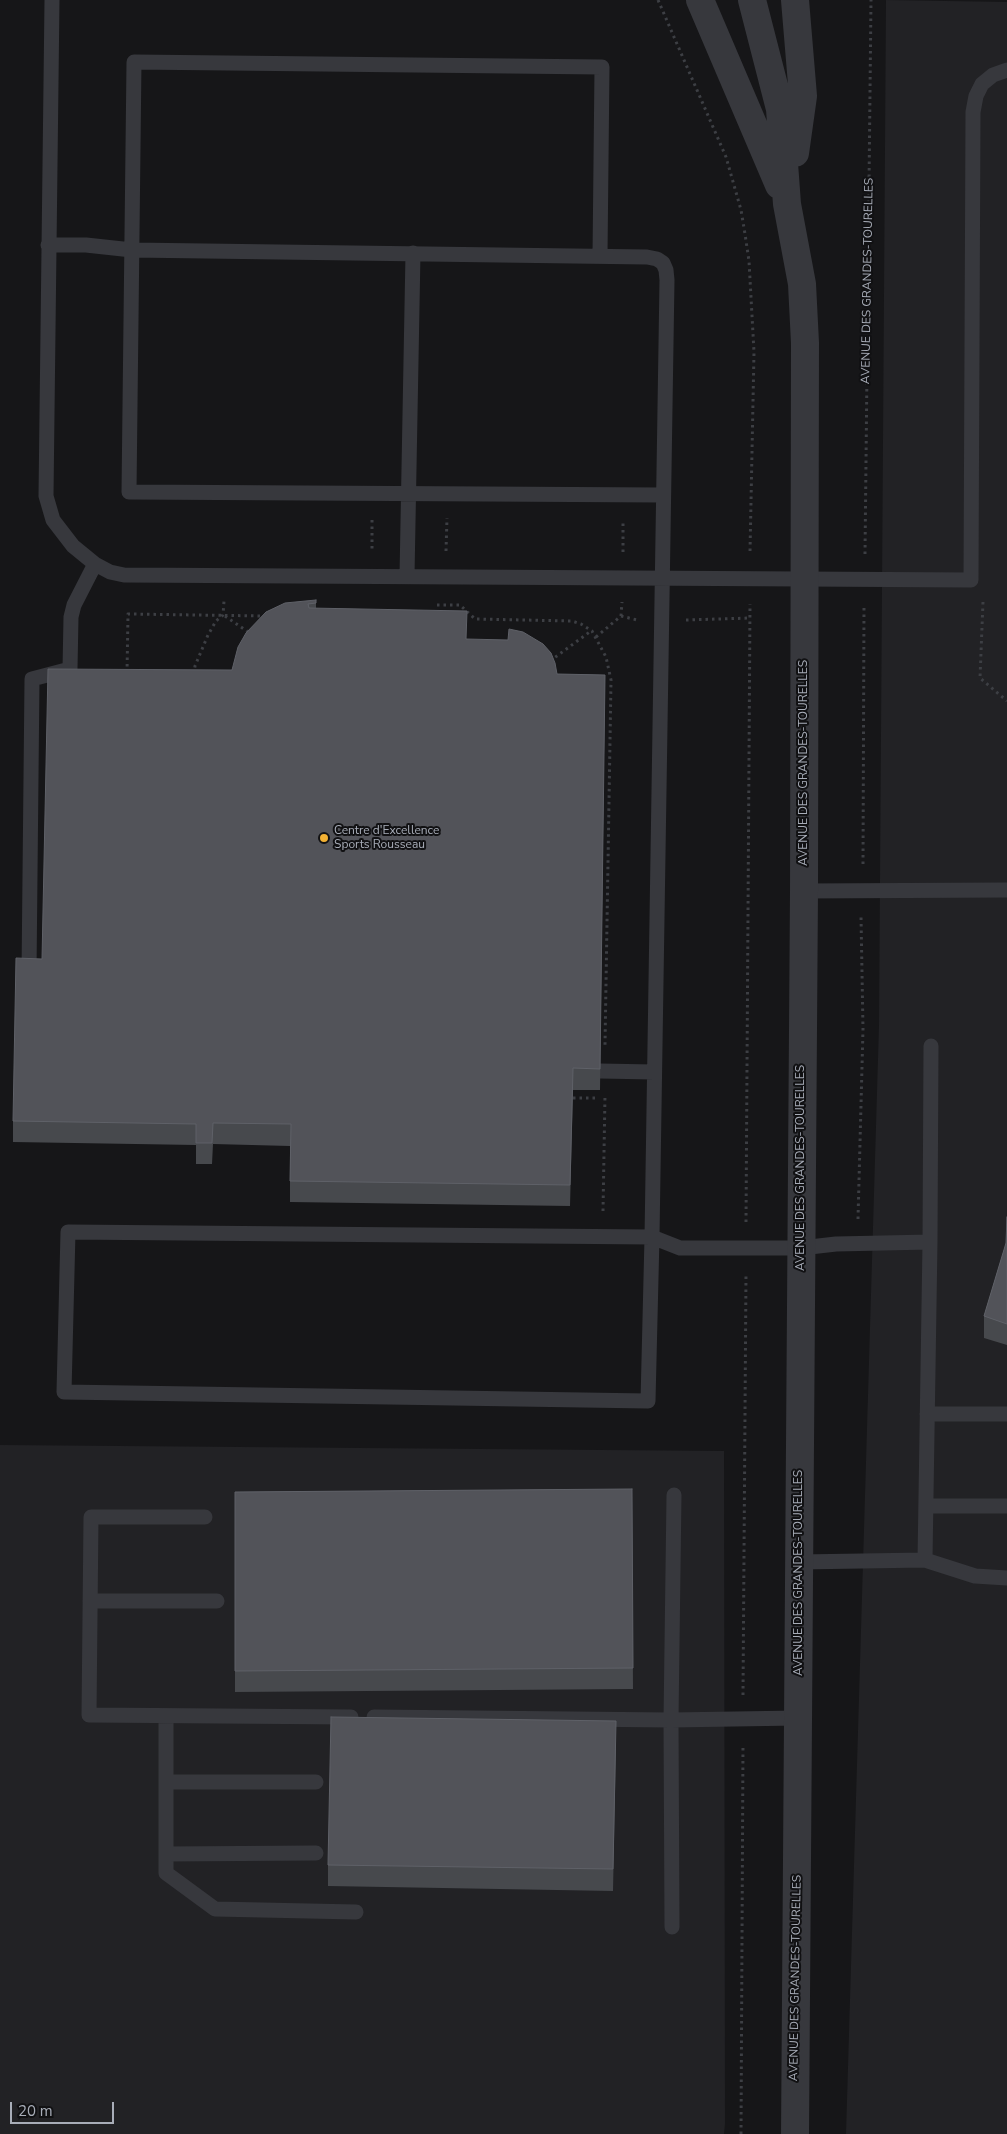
<!DOCTYPE html>
<style>
body{margin:0}
#map{position:relative;width:1007px;height:2134px;overflow:hidden;background:#161618;font-family:"Nunito Sans",sans-serif}
canvas{display:block}
.scale{position:absolute;left:10px;top:2102px;width:104px;height:22px;box-sizing:border-box;border:2px solid #a8adb8;border-top:0;padding-left:6px;font-size:15px;line-height:18px;white-space:nowrap;color:#a8adb8;-webkit-text-stroke:4px #111113;paint-order:stroke}
</style>
<div id="map">
<canvas width="1007" height="2134"></canvas>
<div class="scale">20 m</div>
</div>
<script>
const c = document.querySelector('canvas').getContext('2d');
c.lineJoin = 'round';
function paint(path, color) { c.fillStyle = color; c.fill(path, 'evenodd'); }
const toPath = rows => new Path2D(rows.map(r => 'M' + r).join(''));
function trace(path, color, width, dash) { c.strokeStyle = color; c.lineWidth = width; c.lineCap = dash ? 'butt' : 'round'; c.setLineDash(dash || []); c.stroke(path); }
function label(font, color, halo, rows, align = 'center') {
  c.font = font + ' "Nunito Sans",sans-serif'; c.lineWidth = 4; c.setLineDash([]); c.textBaseline = 'middle'; c.strokeStyle = halo; c.fillStyle = color; for (const [text, x, y, turn = 0] of rows) {
    c.save(); c.translate(x, y); c.rotate((+turn || 0) * Math.PI / 180); c.textAlign = isNaN(turn) ? turn : align; if (halo) c.strokeText(text, 0, 0); c.fillText(text, 0, 0); c.restore();
  }
}
paint(toPath([
 [886,0,1007,2,1007,2134,846,2134,879,1025],
 [0,1445,724,1451,725,2123,724,2134,0,2134]
]), '#222225');
trace(toPath([
 [658,0,726,157,741,210,745,234,749,261,754,352,750,552],
 [372,520,372,549],
 [446,551,447,518],
 [623,552,623,521],
 [865,554,871,0],
 [983,602,980,678,1007,701],
 [437,605,460,605,475,619,572,621,581,624,592,631,606,657,611,680,605,1045],
 [225,616,251,634],
 [621,616,637,620],
 [686,620,750,618],
 [596,637,621,616,622,602],
 [550,661,591,631],
 [127,673,128,614,265,616],
 [194,674,195,666,208,635,216,621,223,615,224,601],
 [863,864,864,606],
 [573,1098,597,1098],
 [603,1211,605,1095],
 [858,1219,863,1029,861,916],
 [746,1222,750,604],
 [743,1695,746,1274],
 [741,2134,743,1744]
]), '#3d3f44', 3, [2.5, 4]);
trace(toPath([
 [52,0,46,496,53,520,73,546,95,564,110,572,124,575,971,580,973,112,976,96,982,84,993,75,1007,70],
 [48,245,86,245,132,250,647,257,657,259,663,263,666,270,667,280,652,1237,648,1401,64,1392,68,1232,652,1237,680,1248,801,1248,836,1244,930,1242,931,1046],
 [600,256,602,67,134,62,129,492,662,495],
 [407,576,413,253],
 [804,891,1007,890],
 [29,973,32,679,70,669,71,617,74,605,95,564],
 [600,1071,654,1072],
 [927,1414,1007,1414],
 [926,1506,1007,1506],
 [205,1517,91,1517,89,1715,351,1717],
 [925,1560,975,1576,1007,1578],
 [799,1562,925,1560,930,1242],
 [90,1601,217,1601],
 [166,1716,166,1873,215,1909,356,1912],
 [374,1717,671,1720,798,1718],
 [166,1782,316,1782],
 [166,1854,316,1853],
 [672,1927,671,1720,674,1495]
]), '#37383d', 15);
trace(toPath([
 [700,0,779,185],
 [752,0,780,109,787,204,802,284,805,343,804,891,795,2134],
 [795,153,803,96,795,0]
]), '#37383d', 28);
paint(toPath([
 [316,600,316,608,467,639,557,674,605,675,600,1090,573,1090,570,1206,290,1202,290,1146,213,1144,212,1164,196,1164,196,1145,13,1142,13,1121,42,959,232,670,266,612],
 [1007,1217,1007,1345,984,1338,984,1316,1006,1243],
 [632,1489,633,1689,235,1692,235,1492],
 [616,1743,613,1891,328,1886,328,1865]
]), '#47494d');
const building = toPath([
 [316,600,316,603,308,604,309,608,467,611,466,639,508,640,509,629,523,632,543,644,551,653,555,663,557,674,605,675,600,1069,573,1068,570,1185,290,1181,291,1124,213,1123,212,1143,196,1143,196,1124,13,1121,16,958,42,959,48,669,232,670,238,647,246,633,266,612,285,603,316,600],
 [1007,1217,1007,1324,984,1316,1006,1243,1007,1217],
 [632,1489,633,1668,235,1671,235,1492,632,1489],
 [331,1717,616,1721,613,1869,328,1865,331,1717]
]);
paint(building, '#525359');
trace(building, '#5f6168', 1);
for (const [x, y, r, color] of [
 [324,838,5,"#f2b134"]
]) { const dot = new Path2D(); dot.arc(x, y, r, 0, 2 * Math.PI); c.fillStyle = color; c.fill(dot); trace(dot, '#111113', 2); }
label('12px', '#a8adb8', '#111113', [
 ["AVENUE DES GRANDES-TOURELLES",868,281,-89],
 ["AVENUE DES GRANDES-TOURELLES",804,763,-90],
 ["AVENUE DES GRANDES-TOURELLES",801,1168,-90],
 ["AVENUE DES GRANDES-TOURELLES",799,1573,-90],
 ["AVENUE DES GRANDES-TOURELLES",796,1978,-89]
]);
label('12px', '#a8adb8', '#111113', [
 ["Centre d'Excellence",334,831],
 ["Sports Rousseau",334,845]
], 'left');
</script>
